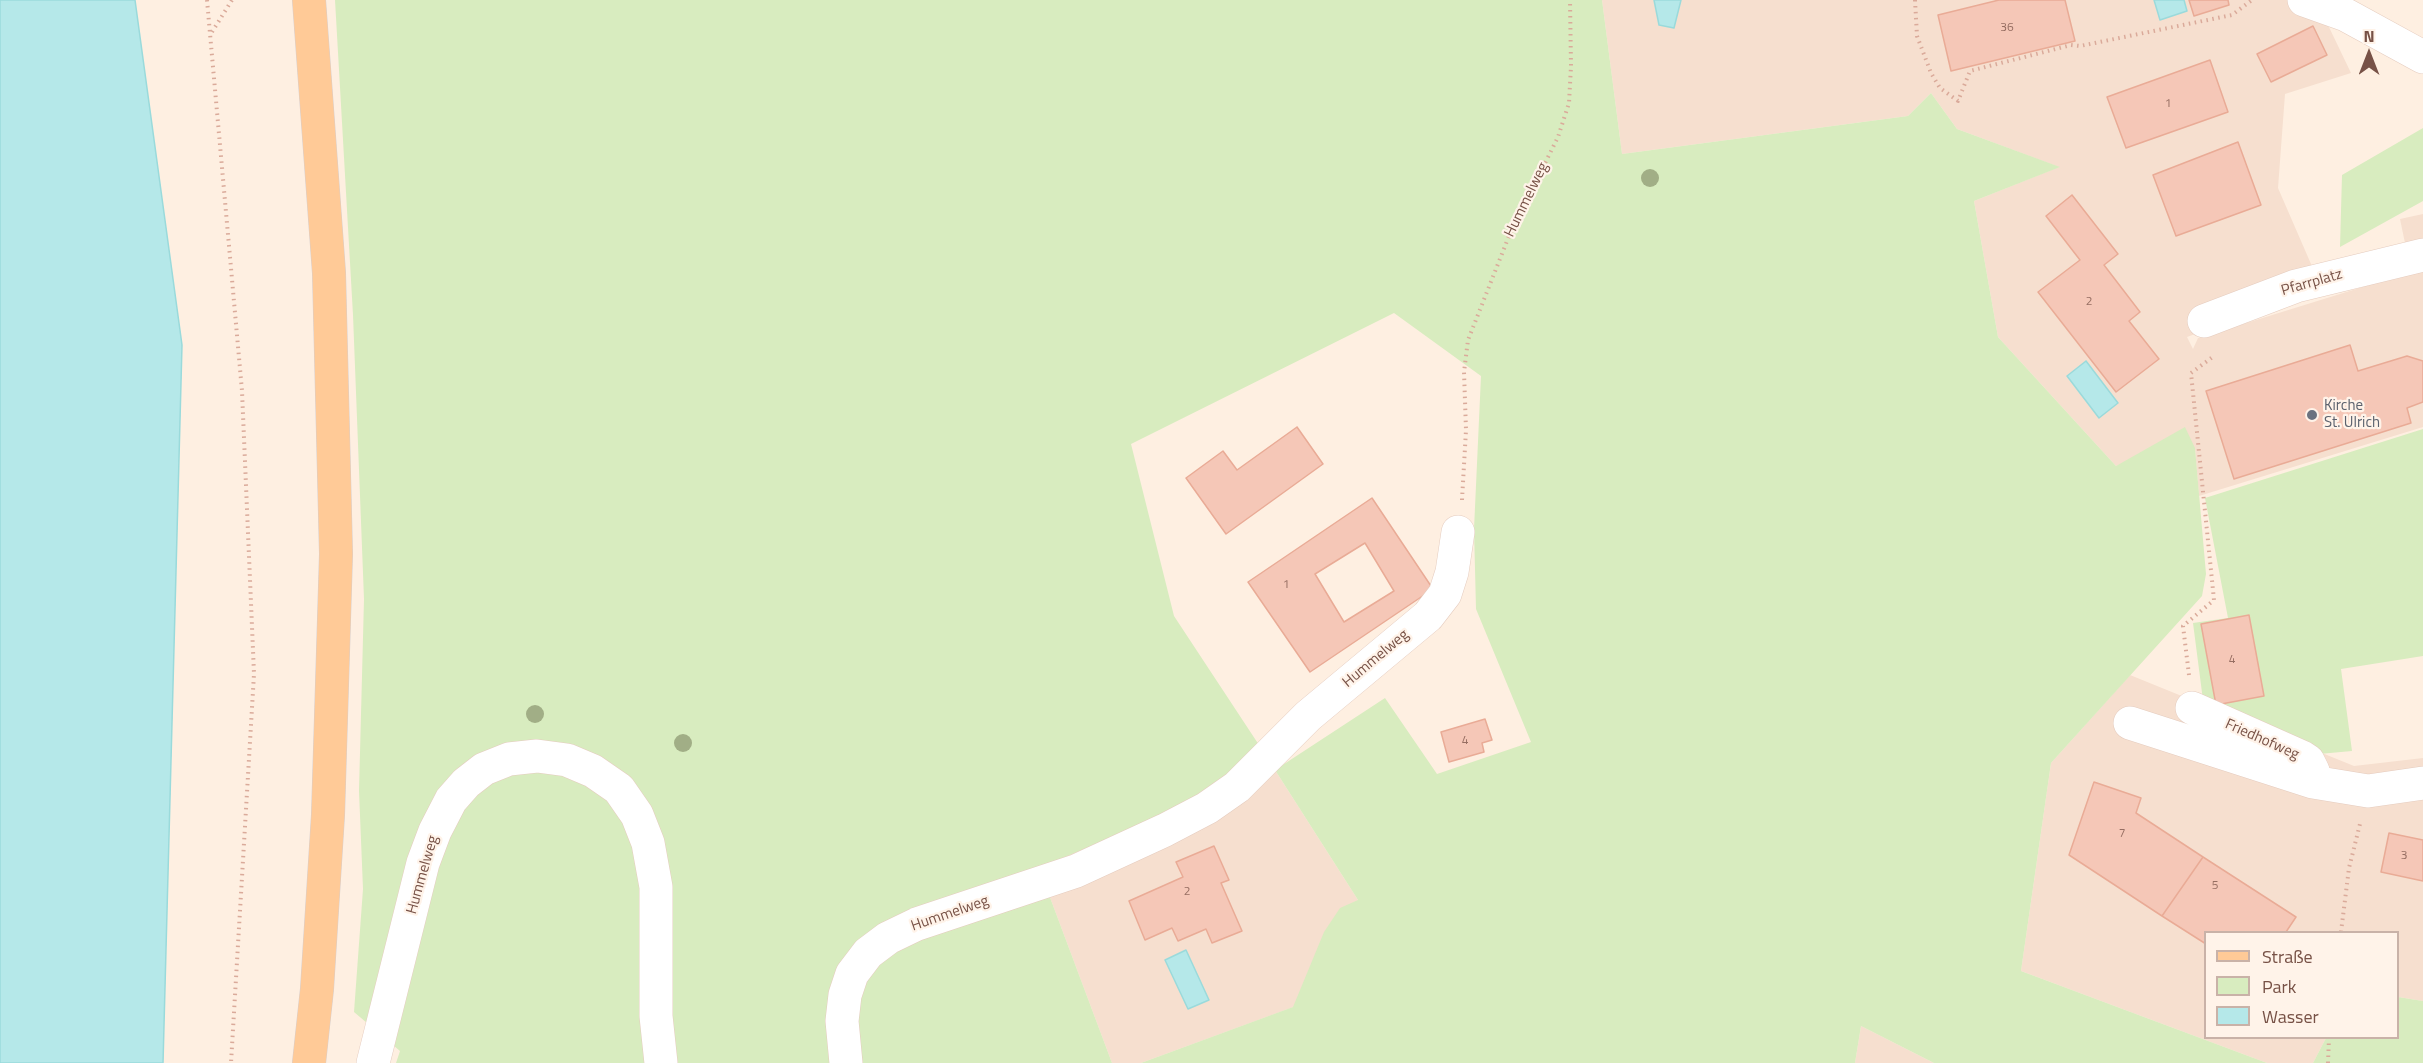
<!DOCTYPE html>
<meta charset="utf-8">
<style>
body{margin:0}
#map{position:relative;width:2423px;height:1063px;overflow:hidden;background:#feefe1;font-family:"Titillium Web",sans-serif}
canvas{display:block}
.legend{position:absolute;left:2204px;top:931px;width:195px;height:108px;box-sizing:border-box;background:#fff3e9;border:2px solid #c9b2a8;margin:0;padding:8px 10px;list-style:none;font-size:18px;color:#775146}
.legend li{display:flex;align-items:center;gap:12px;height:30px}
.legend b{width:30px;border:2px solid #c9b2a8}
.north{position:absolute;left:2339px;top:24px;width:60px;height:60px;-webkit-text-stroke:4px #fff3e9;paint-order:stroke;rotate:0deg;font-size:16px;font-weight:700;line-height:24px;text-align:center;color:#775146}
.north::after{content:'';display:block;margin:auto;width:21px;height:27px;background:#775146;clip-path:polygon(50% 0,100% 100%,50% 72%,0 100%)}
</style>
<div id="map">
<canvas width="2423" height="1063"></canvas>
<ul class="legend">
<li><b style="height:8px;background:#ffca97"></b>Straße</li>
<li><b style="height:16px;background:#d8ecbf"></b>Park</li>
<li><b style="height:16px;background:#b5e8e9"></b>Wasser</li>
</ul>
<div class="north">N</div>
</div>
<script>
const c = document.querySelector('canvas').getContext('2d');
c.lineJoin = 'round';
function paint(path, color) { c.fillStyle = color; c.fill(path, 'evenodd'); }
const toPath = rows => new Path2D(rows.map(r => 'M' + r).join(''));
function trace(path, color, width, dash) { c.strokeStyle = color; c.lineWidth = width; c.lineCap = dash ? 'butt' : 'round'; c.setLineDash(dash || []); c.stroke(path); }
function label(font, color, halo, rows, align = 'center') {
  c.font = font + ' "Titillium Web",sans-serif'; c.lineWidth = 4.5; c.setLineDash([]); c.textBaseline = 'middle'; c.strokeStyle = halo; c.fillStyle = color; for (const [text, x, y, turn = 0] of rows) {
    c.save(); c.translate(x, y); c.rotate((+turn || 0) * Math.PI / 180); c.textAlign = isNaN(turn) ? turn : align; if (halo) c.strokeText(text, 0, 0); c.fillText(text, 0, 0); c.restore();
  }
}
paint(toPath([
 [1602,0,2316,0,2351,73,2285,94,2278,188,2321,287,2187,337,2193,349,2198,338,2411,272,2400,219,2423,214,2423,427,2199,496,2195,448,2116,466,1998,337,1974,201,2059,167,1957,129,1931,93,1908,116,1622,154],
 [2130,675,2354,766,2423,758,2423,1001,2398,997,2398,932,2206,932,2206,1038,2326,1038,2313,1063,2267,1063,2021,971,2051,763],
 [1259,745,1358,900,1329,994,1141,1063,1112,1063,1039,868],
 [1861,1026,1934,1063,1855,1063]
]), '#f6dfcf');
paint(toPath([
 [335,0,1602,0,1622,154,1908,116,1931,93,1957,129,2060,167,1974,201,1998,337,2116,466,2185,427,2195,448,2206,574,2202,596,2051,763,2021,971,2267,1063,1934,1063,1861,1026,1855,1063,1141,1063,1293,1007,1324,932,1340,908,1358,900,1275,770,1385,698,1437,774,1531,742,1476,609,1474,529,1481,376,1394,313,1131,444,1174,616,1259,745,1218,785,1190,804,1039,868,1112,1063,396,1063,400,1051,354,1012,363,889,359,791,364,599,353,315],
 [2423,128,2423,201,2340,247,2342,175],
 [2423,429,2423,656,2341,669,2352,751,2319,754,2204,708,2193,623,2228,618,2205,498],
 [2398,997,2423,1001,2423,1063,2313,1063,2326,1038,2398,1038]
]), '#d8ecbf');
const water = toPath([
 [0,0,135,0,182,345,163,1063,0,1063,0,0],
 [1654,0,1681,0,1674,28,1659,25,1654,0],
 [2154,0,2184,0,2187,11,2160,20,2154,0],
 [2086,361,2118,403,2099,418,2067,376,2086,361],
 [1186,950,1209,1000,1188,1009,1165,960,1186,950]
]);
paint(water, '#b5e8e9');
trace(water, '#9adadb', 1.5);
const building = toPath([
 [1999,0,2065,0,2075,41,1951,71,1938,15,1999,0],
 [2189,0,2228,0,2229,5,2194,16,2189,0],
 [2313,26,2327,55,2271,82,2257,54,2313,26],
 [2210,60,2228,112,2126,148,2107,97,2210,60],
 [2238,142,2261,205,2176,236,2153,175,2238,142],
 [2072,195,2118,254,2104,265,2140,312,2129,321,2159,359,2116,392,2038,292,2080,260,2046,216,2072,195],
 [2350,345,2358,371,2407,356,2423,361,2423,402,2407,408,2411,423,2234,479,2206,391,2350,345],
 [1297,427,1323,464,1226,534,1186,478,1223,451,1237,470,1297,427],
 [1372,498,1433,589,1310,672,1248,582,1372,498],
 [1365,543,1394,591,1344,622,1315,574,1365,543],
 [2249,615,2264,696,2216,705,2201,624,2249,615],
 [1485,719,1492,740,1482,743,1484,752,1449,762,1441,732,1485,719],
 [2094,782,2141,798,2136,813,2203,857,2162,916,2069,855,2094,782],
 [2389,833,2423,840,2423,881,2381,872,2389,833],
 [1214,846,1229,880,1221,883,1242,931,1212,943,1206,929,1178,941,1172,928,1145,940,1129,901,1183,877,1176,862,1214,846],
 [2203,857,2296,917,2286,932,2206,932,2206,944,2162,916,2203,857]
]);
paint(building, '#f5c7b7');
trace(building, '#e9ab96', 1.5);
const minor = toPath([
 [2304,0,2346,15,2423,57],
 [2204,321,2296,286,2423,255],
 [2192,708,2302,757,2308,761,2313,771],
 [2130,723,2313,782,2368,791,2423,783],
 [373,1063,423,863,435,831,451,800,466,783,484,769,509,759,537,756,567,760,593,771,619,789,637,815,648,843,656,887,656,1016,661,1063],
 [846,1063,842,1021,845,995,852,974,868,953,888,938,917,924,1076,871,1165,830,1207,808,1237,787,1308,716,1428,616,1445,594,1452,572,1458,532]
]);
const major = toPath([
 [309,0,329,273,336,554,328,815,317,989,309,1063]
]);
trace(minor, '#e5ccbf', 34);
trace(major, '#d9cecb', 34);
trace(toPath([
 [207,0,242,391,254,674,231,1063],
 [1915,0,1917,36,1931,73,1940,88,1958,101,1970,71,2071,45,2080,46,2232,15,2252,0],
 [212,32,232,0],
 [1462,500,1466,430,1464,372,1468,340,1509,236,1558,137,1569,103,1571,66,1570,0],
 [2189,675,2183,626,2214,600,2191,373,2214,356],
 [2341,932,2349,868,2360,824],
 [2328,1063,2329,1038]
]), '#daaa9a', 4, [1.5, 4.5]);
trace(minor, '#fff', 33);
trace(major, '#ffca97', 33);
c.fillStyle = '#a1ae86';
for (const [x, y] of [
 [1650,178],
 [535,714],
 [683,743]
]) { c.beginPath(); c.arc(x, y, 9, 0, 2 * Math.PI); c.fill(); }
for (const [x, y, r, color] of [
 [2312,415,6,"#6b7280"]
]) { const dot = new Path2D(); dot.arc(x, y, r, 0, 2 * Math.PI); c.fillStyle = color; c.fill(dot); trace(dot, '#fff3e9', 2); }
label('12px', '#966e62', null, [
 ["36",2007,28],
 ["1",2168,104],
 ["2",2089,302],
 ["1",1286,585],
 ["4",2232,660],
 ["4",1465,741],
 ["7",2122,834],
 ["3",2404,856],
 ["5",2215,886],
 ["2",1187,892]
]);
label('15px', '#775146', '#fff3e9', [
 ["Hummelweg",1527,200,-64],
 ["Pfarrplatz",2312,283,-16],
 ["Hummelweg",1376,659,-40],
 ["Friedhofweg",2262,740,24],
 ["Hummelweg",423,875,-74],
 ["Hummelweg",950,914,-19]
]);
label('15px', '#5b616d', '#fff3e9', [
 ["Kirche",2324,406],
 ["St. Ulrich",2324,423]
], 'left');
</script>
